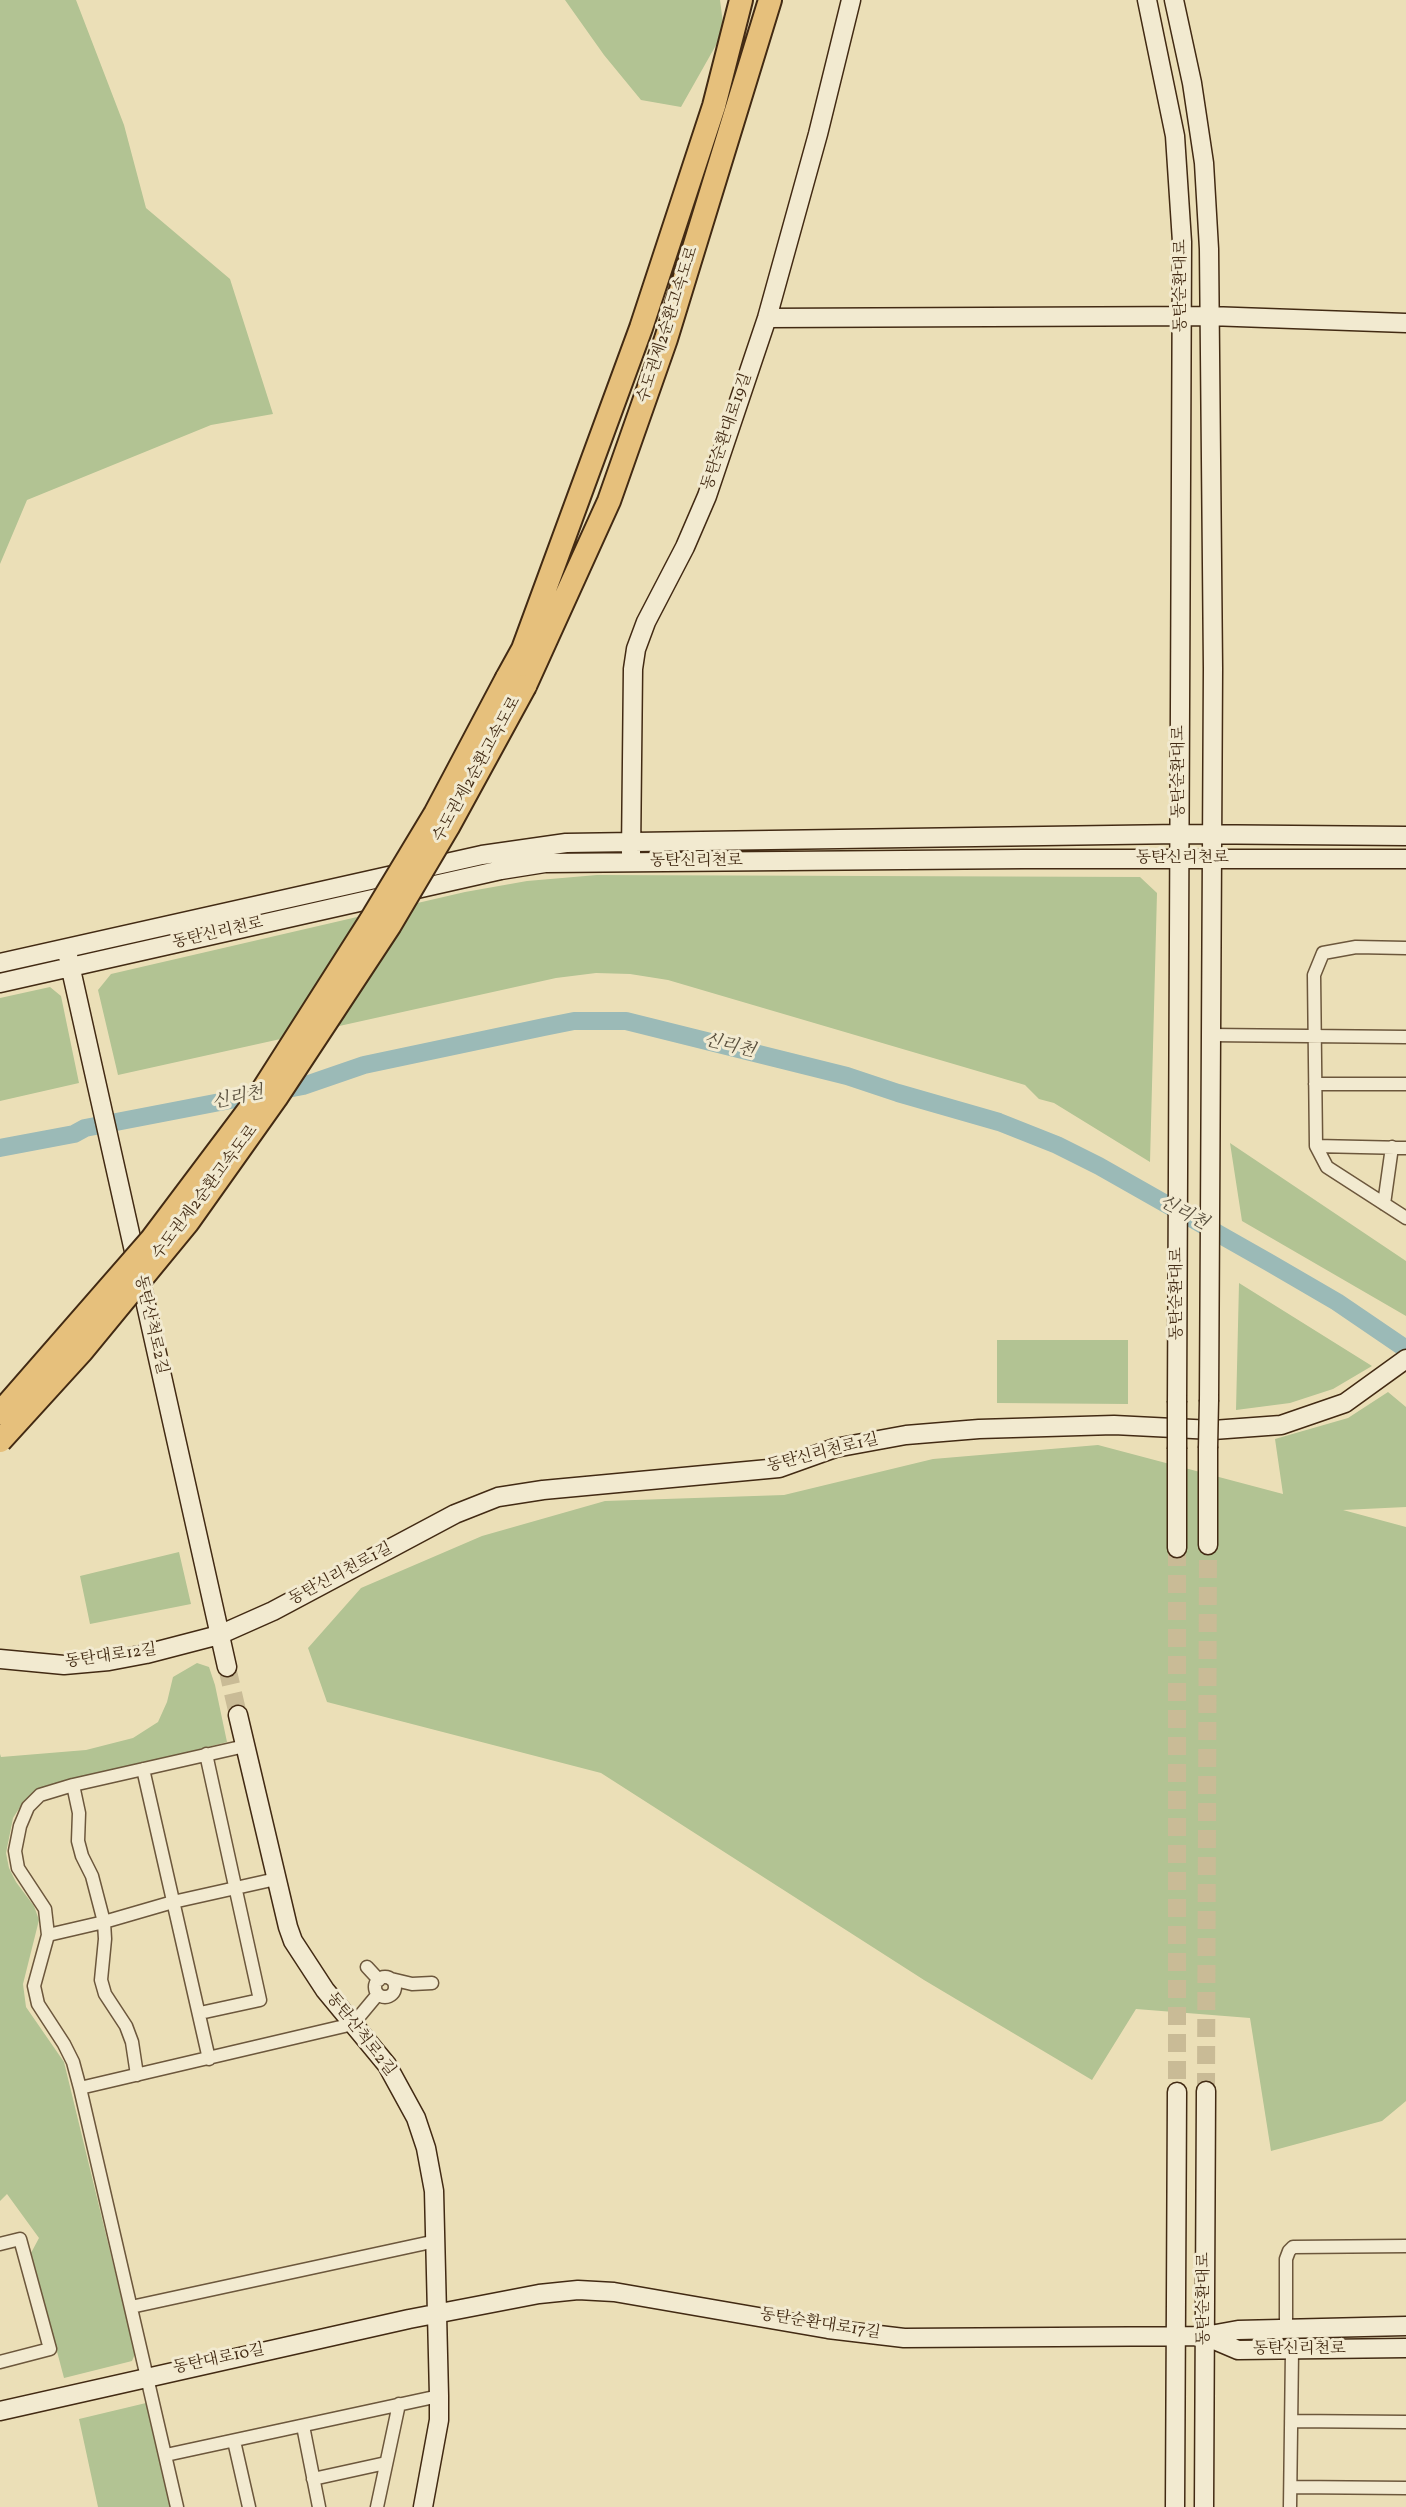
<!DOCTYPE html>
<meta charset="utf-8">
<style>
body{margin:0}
canvas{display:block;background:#ebdfb7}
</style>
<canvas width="1406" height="2507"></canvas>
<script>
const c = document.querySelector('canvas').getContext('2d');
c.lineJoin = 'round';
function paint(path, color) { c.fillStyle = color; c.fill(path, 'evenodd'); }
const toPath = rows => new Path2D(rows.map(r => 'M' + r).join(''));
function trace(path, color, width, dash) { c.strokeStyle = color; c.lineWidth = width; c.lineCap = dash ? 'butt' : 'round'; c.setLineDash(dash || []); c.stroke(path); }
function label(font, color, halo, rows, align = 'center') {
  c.font = font + ' Vollkorn,"Noto Serif KR",serif'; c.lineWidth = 6; c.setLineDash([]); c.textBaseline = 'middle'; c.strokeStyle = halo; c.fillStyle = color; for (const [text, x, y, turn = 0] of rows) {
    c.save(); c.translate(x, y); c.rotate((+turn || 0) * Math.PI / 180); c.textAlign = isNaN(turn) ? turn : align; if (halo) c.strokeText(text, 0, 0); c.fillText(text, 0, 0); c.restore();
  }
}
paint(toPath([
 [0,0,76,0,124,125,146,208,230,279,273,414,211,425,27,500,0,564],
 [565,0,720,0,724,31,681,107,641,100,604,55],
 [597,875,1140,877,1157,893,1150,1162,1054,1103,1039,1099,1025,1085,668,980,630,974,596,973,556,978,118,1075,98,990,111,974,465,892,527,881],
 [50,987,61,996,79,1083,0,1101,0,998],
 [1230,1143,1406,1261,1406,1316,1242,1221],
 [1239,1283,1372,1366,1333,1389,1290,1403,1236,1410],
 [997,1340,1128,1340,1128,1404,997,1403],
 [1388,1392,1406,1407,1406,1507,1343,1510,1406,1527,1406,2101,1382,2121,1271,2151,1250,2018,1136,2009,1092,2080,924,1980,601,1773,327,1702,308,1648,361,1588,482,1536,605,1501,784,1495,933,1459,1098,1445,1283,1494,1275,1439,1348,1418],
 [179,1552,191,1604,90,1624,80,1576],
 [197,1663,209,1667,215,1685,227,1742,35,1792,22,1804,13,1818,6,1853,9,1868,16,1882,34,1906,39,1920,23,1984,26,2007,64,2062,135,2354,132,2361,64,2378,31,2253,39,2238,7,2194,0,2201,0,1754,1,1757,86,1750,133,1738,158,1722,167,1702,173,1677],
 [146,2403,171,2507,98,2507,79,2419]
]), '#b2c393');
trace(toPath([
 [0,1148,74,1134,85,1128,303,1086,364,1065,544,1027,574,1021,626,1021,847,1076,898,1093,999,1122,1057,1145,1099,1166,1270,1263,1337,1302,1406,1349]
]), '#9bbab7', 18);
trace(toPath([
 [1177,1548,1177,2092],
 [227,1667,238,1715],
 [1206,2091,1208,1545]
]), '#c9bb96', 18, [18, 9]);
const street = toPath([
 [1406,948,1356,947,1323,953,1314,975,1316,1146,1327,1167,1406,1218],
 [1210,1035,1406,1037],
 [1315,1084,1406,1084],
 [1316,1146,1406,1148],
 [1384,1204,1392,1147],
 [143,1769,209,2059],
 [48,1935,45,1909,18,1868,15,1851,20,1826,28,1807,40,1795,73,1785],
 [367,1967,379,1980],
 '375 1987a10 10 0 1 1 20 0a10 10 0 1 1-20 0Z',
 [391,1979,412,1984,432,1983],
 [200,2013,260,2000,206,1754],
 [137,2075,132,2042,126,2026,105,1994,101,1980,105,1939,104,1922,173,1902,276,1879],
 [80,2088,73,2062,64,2044,38,2004,34,1986,48,1935,104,1922,92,1876,82,1856,78,1841,79,1813,73,1785,245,1746],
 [0,2244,20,2239,50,2349,0,2362],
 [131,2307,436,2241],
 [1286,2329,1286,2259,1289,2251,1293,2247,1406,2246],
 [1291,2421,1406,2422],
 [303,2426,319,2507],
 [234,2441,249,2507],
 [166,2455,439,2396],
 [313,2479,386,2463],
 [1291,2487,1406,2488],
 [177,2507,80,2088,353,2024,378,1994],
 [377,2507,399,2404],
 [1290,2507,1292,2351]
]);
const secondary = toPath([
 [1147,0,1175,136,1182,242,1177,1401],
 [1174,0,1192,83,1204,163,1209,249,1213,669,1209,1400],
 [767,318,1209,316,1406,323],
 [631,854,633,669,636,649,646,622,685,547,707,496,767,318,818,134,851,0],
 [68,956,227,1667],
 [0,963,482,855,566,843,1180,834,1406,836],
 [0,983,501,870,545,863,1024,859,1406,859],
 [1208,1545,1208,1448],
 [1177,1548,1177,1449],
 [0,1659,64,1665,109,1661,146,1654,219,1635,273,1611,455,1514,498,1497,543,1490,779,1468,835,1448,906,1435,979,1429,1114,1425,1213,1430,1281,1425,1345,1403,1406,1359],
 [238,1715,288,1927,293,1941,325,1990,387,2065,416,2118,426,2148,434,2191,439,2396,439,2420,423,2507],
 [1205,2336,1238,2350,1406,2348],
 [0,2411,409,2319,539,2294,578,2290,614,2292,828,2329,904,2338,1205,2336,1238,2330,1406,2326],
 [1175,2507,1177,2092],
 [1204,2507,1206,2091]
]);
const highway = toPath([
 [507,678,523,649,641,328,714,106,741,0],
 [525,686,609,501,666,339,770,0]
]);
trace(street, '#6c573c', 15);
trace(secondary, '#422a13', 21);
trace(highway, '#422a13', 26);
trace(street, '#f2ead0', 12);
trace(secondary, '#f2ead0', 18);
trace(highway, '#e6c07c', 22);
const secondaryBridge = toPath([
 [1208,1448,1209,1400],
 [1177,1449,1177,1401]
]);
const highwayBridge = toPath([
 [0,1413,151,1240,257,1099,371,920,435,814,507,678],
 [0,1441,82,1351,188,1222,276,1098,390,925,448,827,525,686]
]);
trace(secondaryBridge, '#422a13', 21, []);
trace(highwayBridge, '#422a13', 26, []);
trace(secondaryBridge, '#f2ead0', 18);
trace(highwayBridge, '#e6c07c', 22);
label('16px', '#422a13', '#f2ead0', [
 ["동탄순환대로",1182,286,-90],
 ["수도권제2순환고속도로",669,325,-72],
 ["동탄순환대로19길",728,432,-71],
 ["수도권제2순환고속도로",478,770,-61],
 ["동탄순환대로",1180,772,-90],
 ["동탄신리천로",1182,859],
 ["동탄신리천로",696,862],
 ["동탄신리천로",218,934,-13],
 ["수도권제2순환고속도로",206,1193,-53],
 ["동탄순환대로",1178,1294,-90],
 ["동탄산척로2길",150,1325,77],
 ["동탄신리천로1길",823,1454,-14],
 ["동탄신리천로1길",341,1575,-28],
 ["동탄대로12길",111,1657,-8],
 ["동탄산척로2길",360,2035,52],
 ["동탄순환대로",1205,2299,-90],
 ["동탄순환대로17길",820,2325,9],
 ["동탄신리천로",1299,2350],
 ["동탄대로10길",219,2360,-12]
]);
label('italic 18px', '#584e3c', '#f2ead0', [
 ["신리천",729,1047,14],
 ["신리천",238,1099,-12],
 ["신리천",1183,1214,29]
]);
</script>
